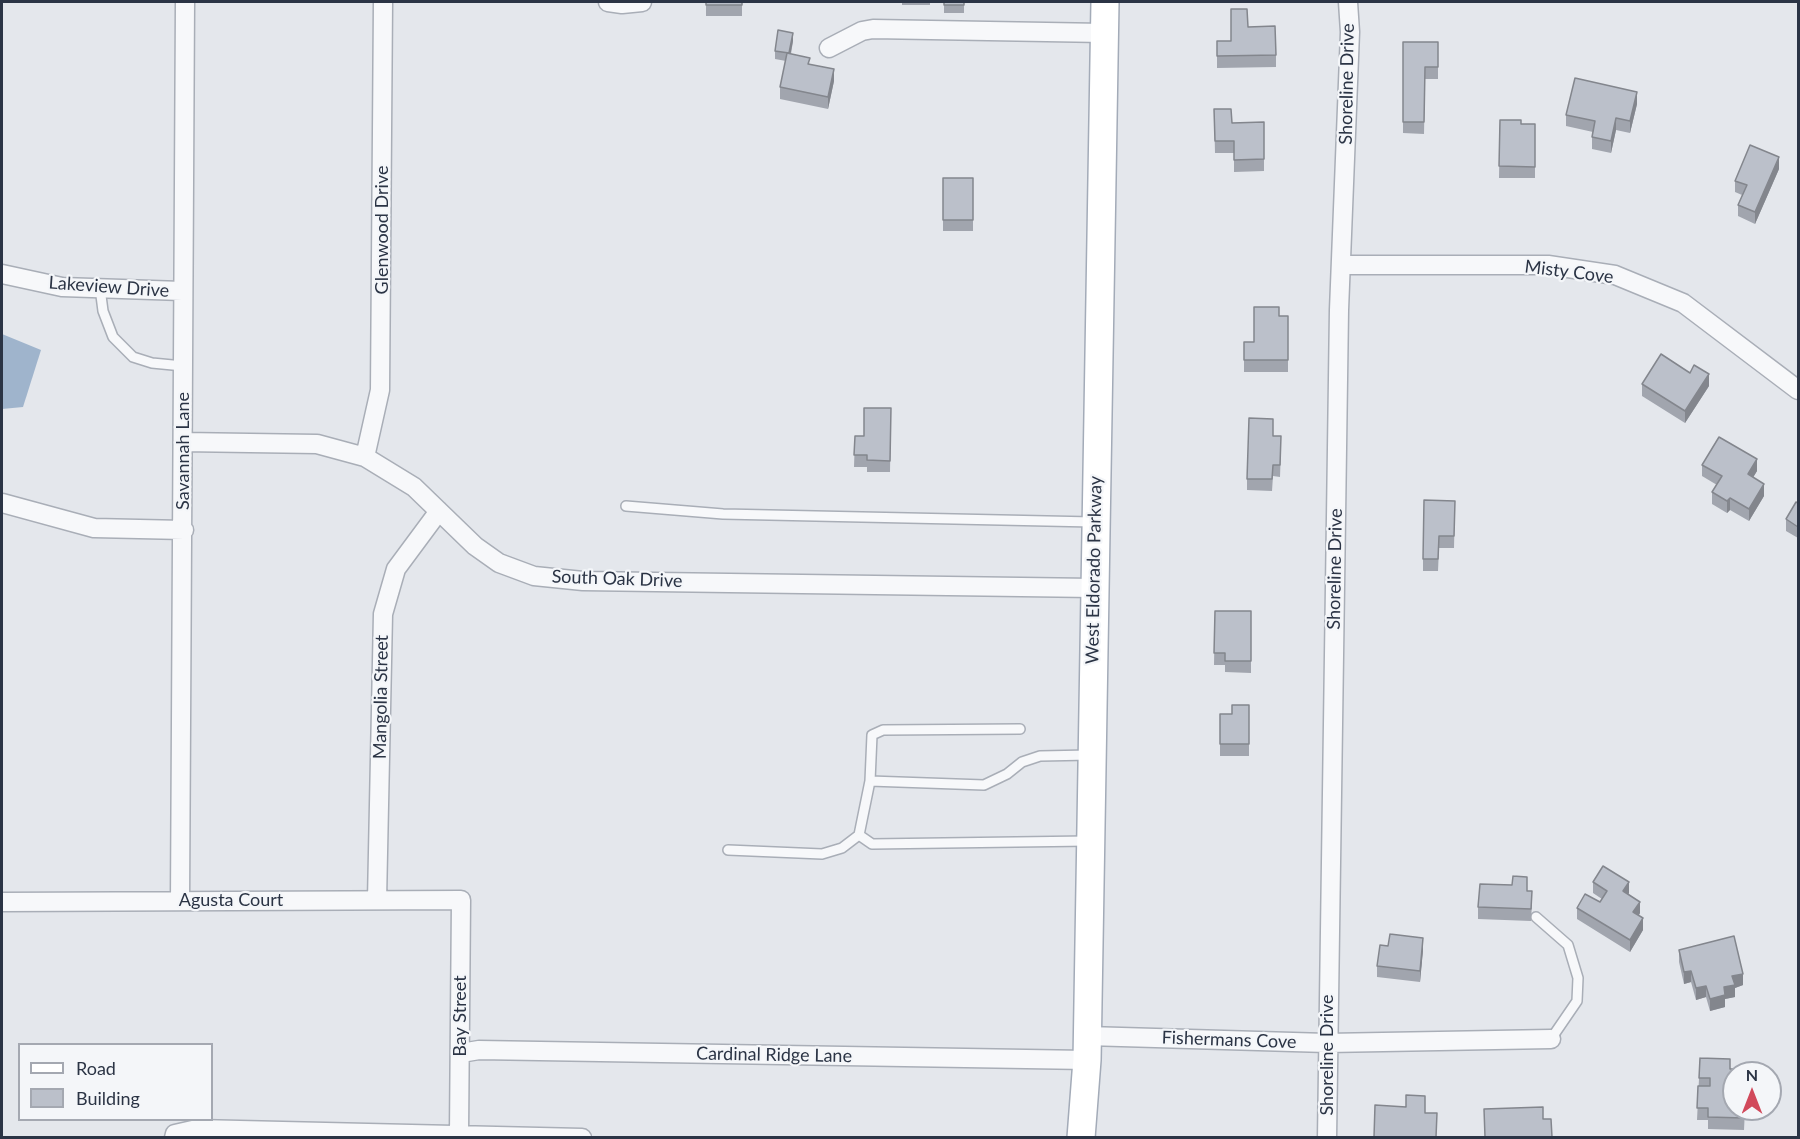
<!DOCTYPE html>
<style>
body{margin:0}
#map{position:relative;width:1800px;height:1139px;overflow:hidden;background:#e4e7ec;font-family:Lato,sans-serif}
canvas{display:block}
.frame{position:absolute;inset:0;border:3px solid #2b3445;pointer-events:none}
.legend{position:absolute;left:18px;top:1043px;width:195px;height:78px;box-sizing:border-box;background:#f4f6f9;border:2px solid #a4a8b1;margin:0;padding:8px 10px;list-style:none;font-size:18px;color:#2b3445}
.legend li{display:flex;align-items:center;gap:12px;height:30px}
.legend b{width:30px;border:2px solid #a4a8b1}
.north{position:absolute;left:1722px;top:1061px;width:60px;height:60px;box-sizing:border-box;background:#f4f6f9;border:2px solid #a4a8b1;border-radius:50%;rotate:0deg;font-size:16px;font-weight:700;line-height:24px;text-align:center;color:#2b3445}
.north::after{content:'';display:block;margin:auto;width:21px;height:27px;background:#d1495b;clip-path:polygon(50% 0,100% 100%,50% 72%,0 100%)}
</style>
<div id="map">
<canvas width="1800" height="1139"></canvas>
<div class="frame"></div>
<ul class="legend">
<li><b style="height:8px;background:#fff"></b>Road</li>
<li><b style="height:16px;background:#bbc0ca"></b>Building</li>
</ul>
<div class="north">N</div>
</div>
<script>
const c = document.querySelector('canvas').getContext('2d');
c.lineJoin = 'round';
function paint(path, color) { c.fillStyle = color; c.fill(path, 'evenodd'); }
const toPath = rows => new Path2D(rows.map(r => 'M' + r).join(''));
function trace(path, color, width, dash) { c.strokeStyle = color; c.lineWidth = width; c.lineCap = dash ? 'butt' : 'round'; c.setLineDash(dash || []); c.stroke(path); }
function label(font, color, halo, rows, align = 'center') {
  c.font = font + ' Lato,sans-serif'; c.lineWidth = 4.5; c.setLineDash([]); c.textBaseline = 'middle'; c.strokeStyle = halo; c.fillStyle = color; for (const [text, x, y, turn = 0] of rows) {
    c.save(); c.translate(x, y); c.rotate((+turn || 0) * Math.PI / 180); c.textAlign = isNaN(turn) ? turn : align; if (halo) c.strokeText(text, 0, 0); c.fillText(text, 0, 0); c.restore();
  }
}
paint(toPath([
 [2,334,41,350,23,407,2,409]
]), '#9fb4cc');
const service = toPath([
 [100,288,103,311,113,337,133,357,152,363,183,366],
 [626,506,723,514,1093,522],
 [870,781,984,785,1007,774,1022,762,1040,756,1090,755],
 [859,835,872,844,1088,841],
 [728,850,822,854,842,848,859,835,870,781,872,735,883,730,1020,729],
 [1536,917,1568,945,1578,978,1577,1001,1551,1039]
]);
const minor = toPath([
 [608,2,622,4,642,2],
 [829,48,862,31,873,29,1104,33],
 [1341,265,1548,265,1615,275,1683,303,1798,390],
 [2,274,62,287,182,291],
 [183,442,317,444,365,457,414,487,475,546,499,563,534,576,583,581,1094,588],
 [365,457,380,390,383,2],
 [2,503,94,528,184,530],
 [180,900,185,2],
 [377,900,383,614,396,569,439,511],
 [2,902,461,900,459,1133],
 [1087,1036,1327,1043,1551,1039],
 [461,1053,479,1050,1087,1060],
 [174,1138,175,1134,197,1129,582,1138],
 [1327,1138,1339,310,1350,32,1348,2]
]);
const primary = toPath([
 [1081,1138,1087,1060,1105,2]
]);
trace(service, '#a9aeb7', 12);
trace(minor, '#a9aeb7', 21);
trace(primary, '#a3abb8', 30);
trace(service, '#f7f8fa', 9);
trace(minor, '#f7f8fa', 18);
trace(primary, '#fff', 27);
paint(toPath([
 [706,2,742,2,742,16,706,16],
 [902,2,930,2,930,5,902,5],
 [944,2,964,2,964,13,944,13],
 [1248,27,1276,55,1276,67,1217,68,1217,41,1231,41],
 [793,41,791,54,810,64,834,81,828,109,780,99,780,87,786,61,775,59,775,51],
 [1403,42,1438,42,1438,79,1425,79,1424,134,1403,133],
 [1637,104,1630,133,1616,130,1611,153,1592,149,1592,137,1593,132,1566,126,1566,115],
 [1214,109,1232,123,1264,122,1264,171,1234,172,1234,153,1215,153],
 [1500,120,1521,124,1535,124,1535,178,1499,178],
 [1779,169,1755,224,1738,216,1738,205,1742,195,1735,192,1735,181],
 [943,178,973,178,973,231,943,231],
 [1279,316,1288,316,1288,372,1244,372,1244,342,1254,342],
 [1690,373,1709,386,1685,423,1642,396,1642,384],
 [891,408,890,472,867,472,867,467,854,467,855,436,864,436],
 [1273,436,1281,448,1280,477,1273,476,1272,491,1247,490,1247,479],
 [1702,465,1757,471,1753,477,1764,496,1749,521,1730,510,1727,513,1712,504,1712,492,1717,485,1702,476],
 [1455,501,1454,548,1439,548,1438,571,1423,571,1423,559],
 [1798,503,1798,538,1786,531,1786,519],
 [1215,611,1251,611,1251,673,1225,672,1225,665,1214,665],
 [1249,705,1249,756,1220,756,1220,714,1232,714],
 [1593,882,1629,893,1628,894,1640,913,1639,915,1643,930,1630,952,1577,919,1577,908,1600,902,1602,899,1593,893],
 [1527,891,1532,903,1531,921,1478,919,1478,907],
 [1423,950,1420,982,1377,977,1377,966],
 [1679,950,1743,985,1735,988,1735,997,1725,999,1725,1007,1710,1011,1706,997,1696,1000,1691,982,1684,984,1679,962],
 [1700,1058,1730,1069,1745,1109,1744,1130,1708,1129,1708,1120,1697,1120]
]), '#a1a5ae');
paint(toPath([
 [793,33,793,41,789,61,789,53],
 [834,69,834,81,828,109,828,97],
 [1637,92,1637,104,1630,133,1630,121],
 [1616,118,1616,130,1611,153,1611,141],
 [1779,157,1779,169,1755,224,1755,212],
 [1709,374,1709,386,1685,423,1685,411],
 [1757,459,1757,471,1748,486,1748,474],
 [1764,484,1764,496,1749,521,1749,509],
 [1730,498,1730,510,1727,513,1727,501],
 [1629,882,1629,893,1623,903,1623,891],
 [1640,902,1640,913,1633,924,1633,912],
 [1643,918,1643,930,1630,952,1630,940],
 [1423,938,1423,950,1420,982,1420,971],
 [1691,971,1691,982,1684,984,1684,972],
 [1743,974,1743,985,1735,988,1735,997,1725,999,1725,1007,1710,1011,1710,999,1724,987,1732,976],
 [1706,986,1706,997,1696,1000,1696,988]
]), '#83868d');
const building = toPath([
 [706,2,742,2,742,5,706,5,706,2],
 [944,2,964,2,964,5,944,5,944,2],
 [1231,9,1247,9,1248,27,1275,26,1276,55,1217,56,1217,41,1231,41,1231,9],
 [778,30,793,33,789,53,775,51,778,30],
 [1403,42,1438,42,1438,67,1425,67,1424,122,1403,122,1403,42],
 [787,53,810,58,808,64,834,69,828,97,780,87,787,53],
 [1575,78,1637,92,1630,121,1616,118,1611,141,1592,137,1595,121,1566,115,1575,78],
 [1214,109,1231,109,1232,123,1264,122,1264,159,1234,160,1234,141,1215,141,1214,109],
 [1500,120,1521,120,1521,124,1535,124,1535,167,1499,166,1500,120],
 [1750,145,1779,157,1755,212,1738,205,1747,185,1735,181,1750,145],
 [943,178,973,178,973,220,943,220,943,178],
 [1254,307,1279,307,1279,316,1288,316,1288,360,1244,360,1244,342,1254,342,1254,307],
 [1661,354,1690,373,1694,365,1709,374,1685,411,1642,384,1661,354],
 [864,408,891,408,890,461,867,460,867,455,854,455,855,436,864,436,864,408],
 [1249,418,1273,419,1273,436,1281,436,1280,465,1273,465,1272,479,1247,479,1249,418],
 [1719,437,1757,459,1748,474,1764,484,1749,509,1730,498,1727,501,1712,492,1722,476,1702,465,1719,437],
 [1424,500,1455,501,1454,536,1439,536,1438,559,1423,559,1424,500],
 [1796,502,1798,503,1798,527,1786,519,1796,502],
 [1215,611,1251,611,1251,661,1225,661,1225,653,1214,653,1215,611],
 [1232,705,1249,705,1249,744,1220,744,1220,714,1232,714,1232,705],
 [1603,866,1629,882,1623,891,1640,902,1633,912,1643,918,1630,940,1577,908,1585,894,1600,902,1607,891,1593,882,1603,866],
 [1513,876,1527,877,1527,891,1532,891,1531,909,1478,907,1480,884,1512,885,1513,876],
 [1390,934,1423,938,1420,971,1377,966,1380,945,1388,946,1390,934],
 [1734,936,1743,974,1732,976,1735,985,1724,987,1725,995,1710,999,1706,986,1696,988,1691,971,1684,972,1679,950,1734,936],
 [1700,1058,1730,1059,1730,1069,1746,1069,1746,1073,1734,1073,1734,1109,1744,1109,1744,1118,1708,1117,1708,1108,1697,1108,1698,1086,1710,1086,1710,1078,1699,1078,1700,1058],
 [1406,1095,1425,1096,1425,1113,1437,1113,1436,1137,1374,1137,1375,1105,1406,1107,1406,1095],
 [1543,1107,1543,1119,1551,1119,1552,1137,1485,1137,1484,1109,1543,1107]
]);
paint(building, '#bbc0ca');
trace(building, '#83868d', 1.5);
label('18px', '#2b3445', '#f4f6f9', [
 ["Shoreline Drive",1347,84,-89],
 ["Glenwood Drive",382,230,-90],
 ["Misty Cove",1569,272,7],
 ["Lakeview Drive",109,287,4],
 ["Savannah Lane",183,451,-90],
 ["Shoreline Drive",1335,569,-89],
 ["West Eldorado Parkway",1094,570,-89],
 ["South Oak Drive",617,579,2],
 ["Mangolia Street",381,697,-89],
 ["Agusta Court",231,900],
 ["Bay Street",460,1016,-90],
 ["Fishermans Cove",1229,1040,2],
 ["Cardinal Ridge Lane",774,1055,1],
 ["Shoreline Drive",1327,1055,-90]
]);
</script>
